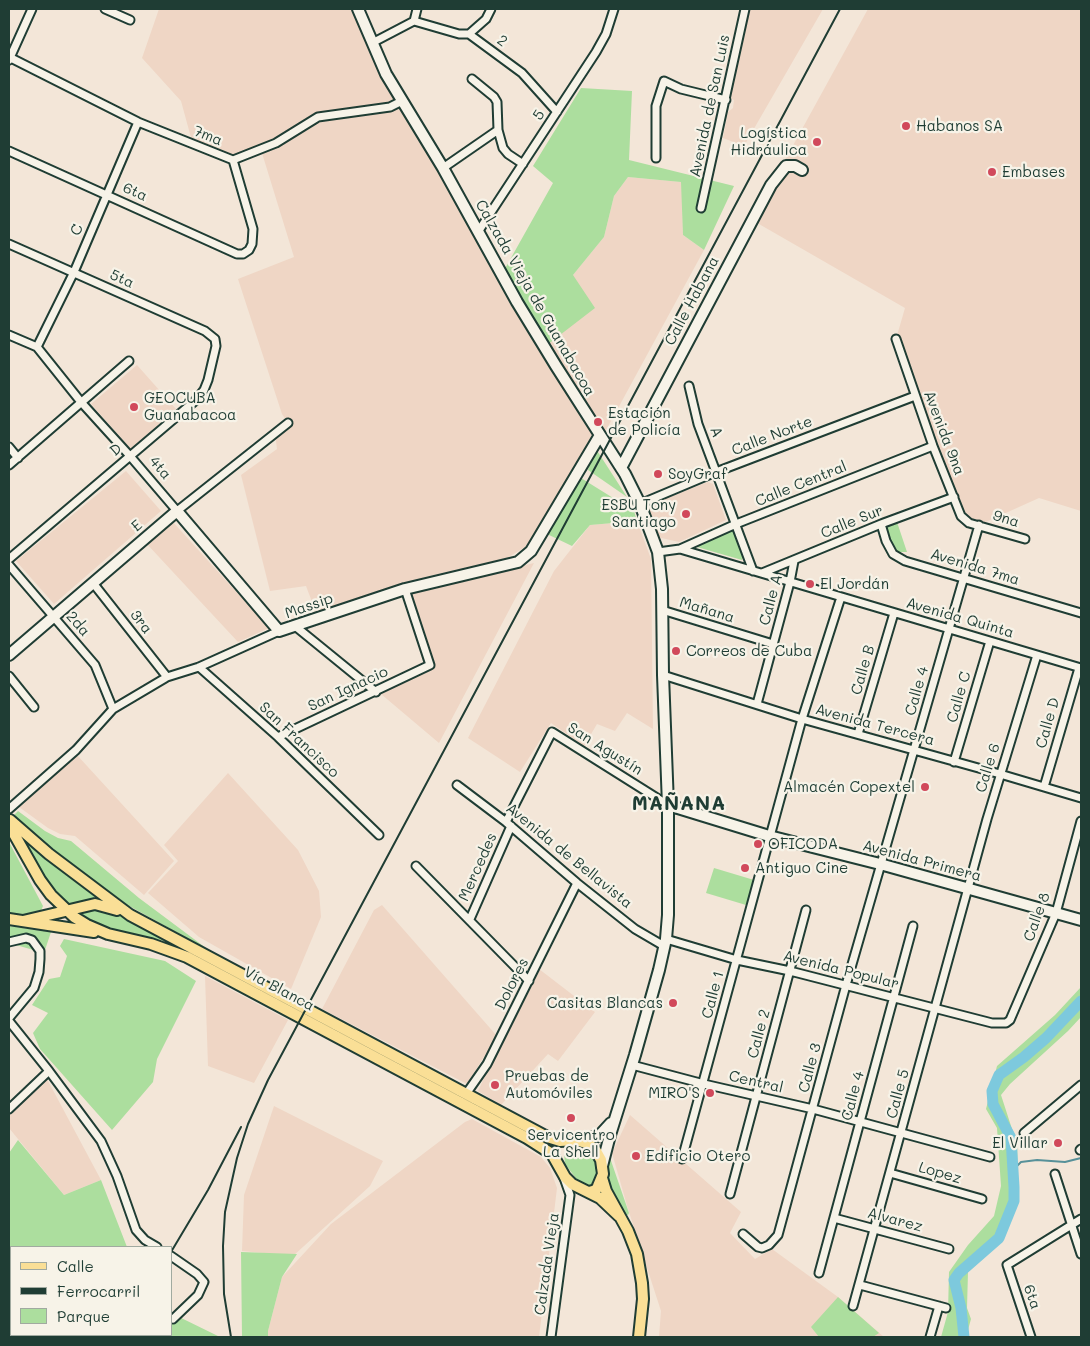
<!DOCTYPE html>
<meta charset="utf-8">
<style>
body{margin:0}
#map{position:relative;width:1090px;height:1346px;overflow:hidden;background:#f3e6d8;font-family:Mali,sans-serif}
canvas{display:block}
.frame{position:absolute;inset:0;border:10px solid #1f3d34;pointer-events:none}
.legend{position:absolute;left:10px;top:1246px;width:162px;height:90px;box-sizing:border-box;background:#f7f3e8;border:1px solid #a1aaa0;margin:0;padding:6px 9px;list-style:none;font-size:15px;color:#1f3d34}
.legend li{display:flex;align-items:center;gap:10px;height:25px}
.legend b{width:25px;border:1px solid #a1aaa0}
</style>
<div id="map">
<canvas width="1090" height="1346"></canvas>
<div class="frame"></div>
<ul class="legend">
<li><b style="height:6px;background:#fadf96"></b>Calle</li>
<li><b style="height:6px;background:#1f3d34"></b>Ferrocarril</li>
<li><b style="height:14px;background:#acde9e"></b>Parque</li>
</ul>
</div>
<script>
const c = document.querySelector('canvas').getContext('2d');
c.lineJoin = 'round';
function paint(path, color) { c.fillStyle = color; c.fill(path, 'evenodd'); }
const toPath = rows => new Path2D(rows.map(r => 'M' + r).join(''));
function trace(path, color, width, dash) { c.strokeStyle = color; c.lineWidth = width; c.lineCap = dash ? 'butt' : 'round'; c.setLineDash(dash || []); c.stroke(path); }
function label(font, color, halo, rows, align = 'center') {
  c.font = font + ' Mali,sans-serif'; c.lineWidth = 4.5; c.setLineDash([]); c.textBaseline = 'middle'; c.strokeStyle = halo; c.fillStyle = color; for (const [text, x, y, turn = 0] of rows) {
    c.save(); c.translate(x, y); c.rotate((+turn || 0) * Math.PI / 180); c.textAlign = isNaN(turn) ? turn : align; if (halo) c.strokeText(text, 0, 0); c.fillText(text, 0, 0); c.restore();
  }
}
paint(toPath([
 [159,9,358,9,402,101,545,337,548,345,573,275,604,237,614,196,628,177,682,182,683,235,704,250,604,434,590,440,530,544,507,558,425,577,317,615,306,586,270,591,241,475,277,449,275,433,288,423,282,414,238,279,294,257,262,153,233,160,193,145,181,101,142,58],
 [749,9,823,9,744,146,723,138,728,112,733,108,734,100,730,98],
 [868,9,1081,9,1081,511,1039,498,979,525,961,516,896,339,905,308,752,220],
 [137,365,176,409,131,449,91,404],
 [126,471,161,511,54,604,16,561],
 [708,482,713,484,726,520,679,542,657,537,649,520,649,509,651,504],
 [172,521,269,628,238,642,146,543],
 [637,521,651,559,653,729,627,713,615,731,597,724,584,746,551,723,520,772,468,738,554,571,590,525],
 [534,563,439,743,381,694,433,668,411,593],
 [77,755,174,861,144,895,75,836,60,834,48,828,19,807],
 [228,773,298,850,319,891,321,917,291,989,199,937,148,893,178,861,164,845],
 [382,905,497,1036,467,1084,322,1009,374,910],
 [539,969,595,1012,558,1061,548,1054,501,1105,478,1091,529,981],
 [205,976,288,1020,254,1083,208,1066],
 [47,1079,101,1180,64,1195,9,1128,9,1114],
 [274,1106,383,1161,370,1186,293,1256,242,1251,244,1195],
 [630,1115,741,1212,730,1233,755,1259,772,1249,838,1297,884,1337,659,1337,661,1311,628,1209,612,1153],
 [472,1119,541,1157,550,1168,557,1188,539,1337,268,1337,268,1331,282,1277,331,1224,465,1122]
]), '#efd6c5');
paint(toPath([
 [581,88,632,91,629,160,734,186,704,250,683,235,681,182,628,177,614,196,604,237,573,275,595,308,547,345,545,337,502,274,553,183,533,166],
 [596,449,627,497,588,470,590,461],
 [581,478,634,511,637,521,590,525,572,546,547,534],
 [897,522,907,552,893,552,883,526],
 [732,529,734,532,743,557,742,560,697,547,697,544],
 [18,811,45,831,58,838,71,841,139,898,210,951,106,893,70,866,12,817],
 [9,842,43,906,40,913,27,917,9,916],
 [29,842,94,895,94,898,68,906,53,891,40,870,29,847],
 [714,868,754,880,746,905,706,893],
 [104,907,149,931,174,943,119,932,94,925,75,912],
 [9,926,51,932,44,953,9,943],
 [64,939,165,961,196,981,157,1059,153,1082,112,1130,40,1049,33,1033,48,1013,32,1005,49,979,60,977,67,956,60,946],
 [1081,987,1081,1017,1068,1031,1010,1084,1001,1095,1012,1129,1017,1139,1018,1185,995,1248,968,1272,967,1308,971,1319,966,1337,941,1337,948,1312,949,1272,968,1245,994,1216,1001,1186,997,1128,986,1109,997,1066,1055,1015],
 [18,1140,64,1195,101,1180,127,1247,11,1247,11,1335,87,1335,85,1337,9,1337,9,1153],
 [573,1144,588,1149,596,1159,599,1172,594,1184,588,1186,578,1181,565,1164,564,1154,569,1146],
 [608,1152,629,1213,628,1215,624,1214,619,1208,606,1179],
 [241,1252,297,1254,282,1277,268,1331,268,1337,242,1337],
 [838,1297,879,1333,873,1337,819,1337,811,1327],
 [171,1313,220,1337,113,1337,115,1335,171,1335]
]), '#acde9e');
trace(toPath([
 [1014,1169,1021,1162,1037,1160,1065,1162,1081,1158]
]), '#579199', 2);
trace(toPath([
 [964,1337,961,1308,954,1280,959,1273,999,1238,1014,1201,1014,1187,1011,1138,993,1104,992,1091,999,1075,1024,1057,1046,1038,1081,1001]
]), '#7dc9dd', 11);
const street = toPath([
 [105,9,130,20],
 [414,21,459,34,469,34,522,73,557,112],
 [469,34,486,19,491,9],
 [372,43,414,21,417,9],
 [9,57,138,122,233,160,276,143,318,117,390,107,402,101],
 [9,60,32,9],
 [472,79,494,97,497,102,498,130,503,148,508,154,523,164],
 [9,151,237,254,243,254,249,250,252,244,253,229,233,160],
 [656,158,656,106,664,81,681,89,726,100],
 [443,168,498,130],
 [701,208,745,9],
 [478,232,596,52,606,34,614,9],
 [9,244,205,331,215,339,216,346,208,380,204,390,196,400,9,559],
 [9,335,37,347,81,402,130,456,177,511,288,423],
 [896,339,933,446,961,516,969,523,1025,539],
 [37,347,74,272,138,122],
 [689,386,698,424,753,571],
 [9,447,18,458],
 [9,465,129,361],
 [640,504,716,472,915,396],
 [881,524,886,541,893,554,905,561,1081,613],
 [680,549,736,524,933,446],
 [658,552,680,549,1081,668],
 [9,565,95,665,113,709],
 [762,573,881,524,954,497],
 [93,583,167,677],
 [662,610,773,644],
 [295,626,376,692],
 [199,667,278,737,379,835],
 [663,675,802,719,1000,774,1081,798],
 [9,676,34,707],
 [757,704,790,582,794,561],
 [858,734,894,613],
 [278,737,430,665,405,589],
 [954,762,990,641],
 [457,785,506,822,577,883,635,929,664,946],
 [1044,787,1079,668],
 [9,809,76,750,113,709,167,677,199,667,279,631],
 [506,822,552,732,668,805],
 [416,866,529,981],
 [470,919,511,826],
 [666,939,737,960,790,971,992,1023,1006,1023,1010,1020,1056,913,1081,821],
 [9,942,26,938,32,940,40,951,40,959,39,972,34,988,9,1018],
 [9,1021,49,1071,101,1141,117,1176,136,1230,145,1240,157,1247],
 [632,1065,704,1084,813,1109,990,1157],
 [466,1094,487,1064,577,883],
 [9,1109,49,1071],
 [1024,1133,1081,1085],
 [1080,1150,1081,1149],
 [682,1159,802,719,841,597],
 [890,1173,982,1199],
 [1055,1174,1081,1254],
 [730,1194,806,910],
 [834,1218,949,1249],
 [743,1234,758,1247,762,1248,769,1245,778,1235,846,985,979,525],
 [171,1256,197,1274,204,1282,198,1295,173,1319],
 [819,1273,913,926],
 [860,1285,946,1308],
 [853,1306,987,819,1037,655],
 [551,1337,570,1195,564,1178],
 [930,1337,939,1306],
 [1031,1337,1007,1265,1081,1219]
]);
const secondary = toPath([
 [358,9,386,74,443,168,517,302,556,366,625,474,640,504,658,552,662,589,663,675,668,805,668,915,666,939,659,970,635,1055,610,1135,602,1166],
 [621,468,771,185,786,166,795,166,802,170],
 [9,655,177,511,279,631,405,589,518,562,531,551,600,435],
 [668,805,769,836,880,864,1081,920],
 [576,1140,588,1139,600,1135,611,1123]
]);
const primary = toPath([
 [10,820,49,854,130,915,547,1137,560,1141,576,1140,589,1144,596,1151,601,1160,603,1174,598,1186,596,1190,589,1192],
 [9,825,40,880,51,895,74,917,87,925,108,934,151,944,187,957,527,1138,552,1154,565,1177,572,1184,600,1198,619,1216],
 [9,919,94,932],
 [23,921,95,904,117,910],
 [602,1178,606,1191,628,1231,637,1254,642,1283,643,1299,639,1337]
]);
trace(street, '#1f3d34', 11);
trace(secondary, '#1f3d34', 14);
trace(primary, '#1f3d34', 14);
trace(street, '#f7f3e8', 7);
trace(secondary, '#f7f3e8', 10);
trace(primary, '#fadf96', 10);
trace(toPath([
 [171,1252,208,1190,241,1127],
 [106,1337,108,1335],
 [231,1337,224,1294,223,1246,225,1212,237,1158,248,1124,268,1080,840,9]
]), '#1f3d34', 2);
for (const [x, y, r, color] of [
 [906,126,5,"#d1495b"],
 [817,142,5,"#d1495b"],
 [992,172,5,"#d1495b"],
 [134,407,5,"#d1495b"],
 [598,422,5,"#d1495b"],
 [658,474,5,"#d1495b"],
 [686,514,5,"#d1495b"],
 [810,584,5,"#d1495b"],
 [676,651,5,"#d1495b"],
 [925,787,5,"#d1495b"],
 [758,844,5,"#d1495b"],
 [745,868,5,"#d1495b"],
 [673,1003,5,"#d1495b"],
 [495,1085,5,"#d1495b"],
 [710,1093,5,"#d1495b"],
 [571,1118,5,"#d1495b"],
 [1058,1143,5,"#d1495b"],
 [636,1156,5,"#d1495b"]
]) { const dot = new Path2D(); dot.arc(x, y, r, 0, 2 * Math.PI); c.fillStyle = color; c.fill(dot); trace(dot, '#f7f3e8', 2); }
label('15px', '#1f3d34', '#f7f3e8', [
 ["2",502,41,37],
 ["Avenida de San Luis",710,106,-78],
 ["5",539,115,-57],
 ["7ma",208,136,22],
 ["6ta",135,192,24],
 ["C",77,230,-66],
 ["5ta",122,279,24],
 ["Calzada Vieja de Guanabacoa",535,298,60],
 ["Calle Habana",692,301,-62],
 ["A",716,432,70],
 ["Avenida 9na",944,433,69],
 ["Calle Norte",772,436,-21],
 ["D",116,450,-40],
 ["4ta",160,468,50],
 ["Calle Central",801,484,-22],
 ["9na",1006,519,17],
 ["Calle Sur",852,522,-22],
 ["E",137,526,-41],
 ["Avenida 7ma",975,567,17],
 ["Calle A",771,600,-75],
 ["Massip",309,606,-19],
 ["Mañana",707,610,17],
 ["Avenida Quinta",960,618,16],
 ["3ra",141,622,52],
 ["2da",78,624,49],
 ["Calle B",863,670,-74],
 ["San Ignacio",348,689,-25],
 ["Calle 4",917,691,-74],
 ["Calle C",959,697,-74],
 ["Calle D",1048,723,-74],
 ["Avenida Tercera",875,725,15],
 ["San Francisco",299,740,43],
 ["San Agustín",605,749,32],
 ["Calle 6",988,768,-73],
 ["Avenida de Bellavista",569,856,39],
 ["Avenida Primera",922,861,15],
 ["Mercedes",478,867,-66],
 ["Calle 8",1037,917,-70],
 ["Avenida Popular",841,970,14],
 ["Dolores",512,984,-63],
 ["Vía Blanca",279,989,28],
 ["Calle 1",713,995,-75],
 ["Calle 2",759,1034,-75],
 ["Calle 3",810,1068,-75],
 ["Central",756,1082,13],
 ["Calle 5",898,1094,-75],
 ["Calle 4",853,1096,-75],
 ["Lopez",940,1173,16],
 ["Alvarez",895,1220,15],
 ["Calzada Vieja",547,1264,-82],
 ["6ta",1032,1297,71]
]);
label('15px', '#1f3d34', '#f7f3e8', [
 ["Habanos SA",916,126],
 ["Logística",807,133,"right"],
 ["Hidráulica",807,150,"right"],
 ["Embases",1002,172],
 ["GEOCUBA",144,398],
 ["Guanabacoa",144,415],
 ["Estación",608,413],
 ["de Policía",608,430],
 ["SoyGraf",668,474],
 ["ESBU Tony",676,505,"right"],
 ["Santiago",676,522,"right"],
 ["El Jordán",820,584],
 ["Correos de Cuba",686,651],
 ["Almacén Copextel",915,787,"right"],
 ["OFICODA",768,844],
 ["Antiguo Cine",755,868],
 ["Casitas Blancas",663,1003,"right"],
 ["Pruebas de",505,1076],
 ["Automóviles",505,1093],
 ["MIRO'S",700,1093,"right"],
 ["Servicentro",571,1135,"center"],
 ["La Shell",571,1152,"center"],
 ["El Villar",1048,1143,"right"],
 ["Edificio Otero",646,1156]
], 'left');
c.letterSpacing = '1px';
label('bold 20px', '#1f3d34', '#f7f3e8', [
 ["MAÑANA",679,804]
]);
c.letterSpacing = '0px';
</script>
